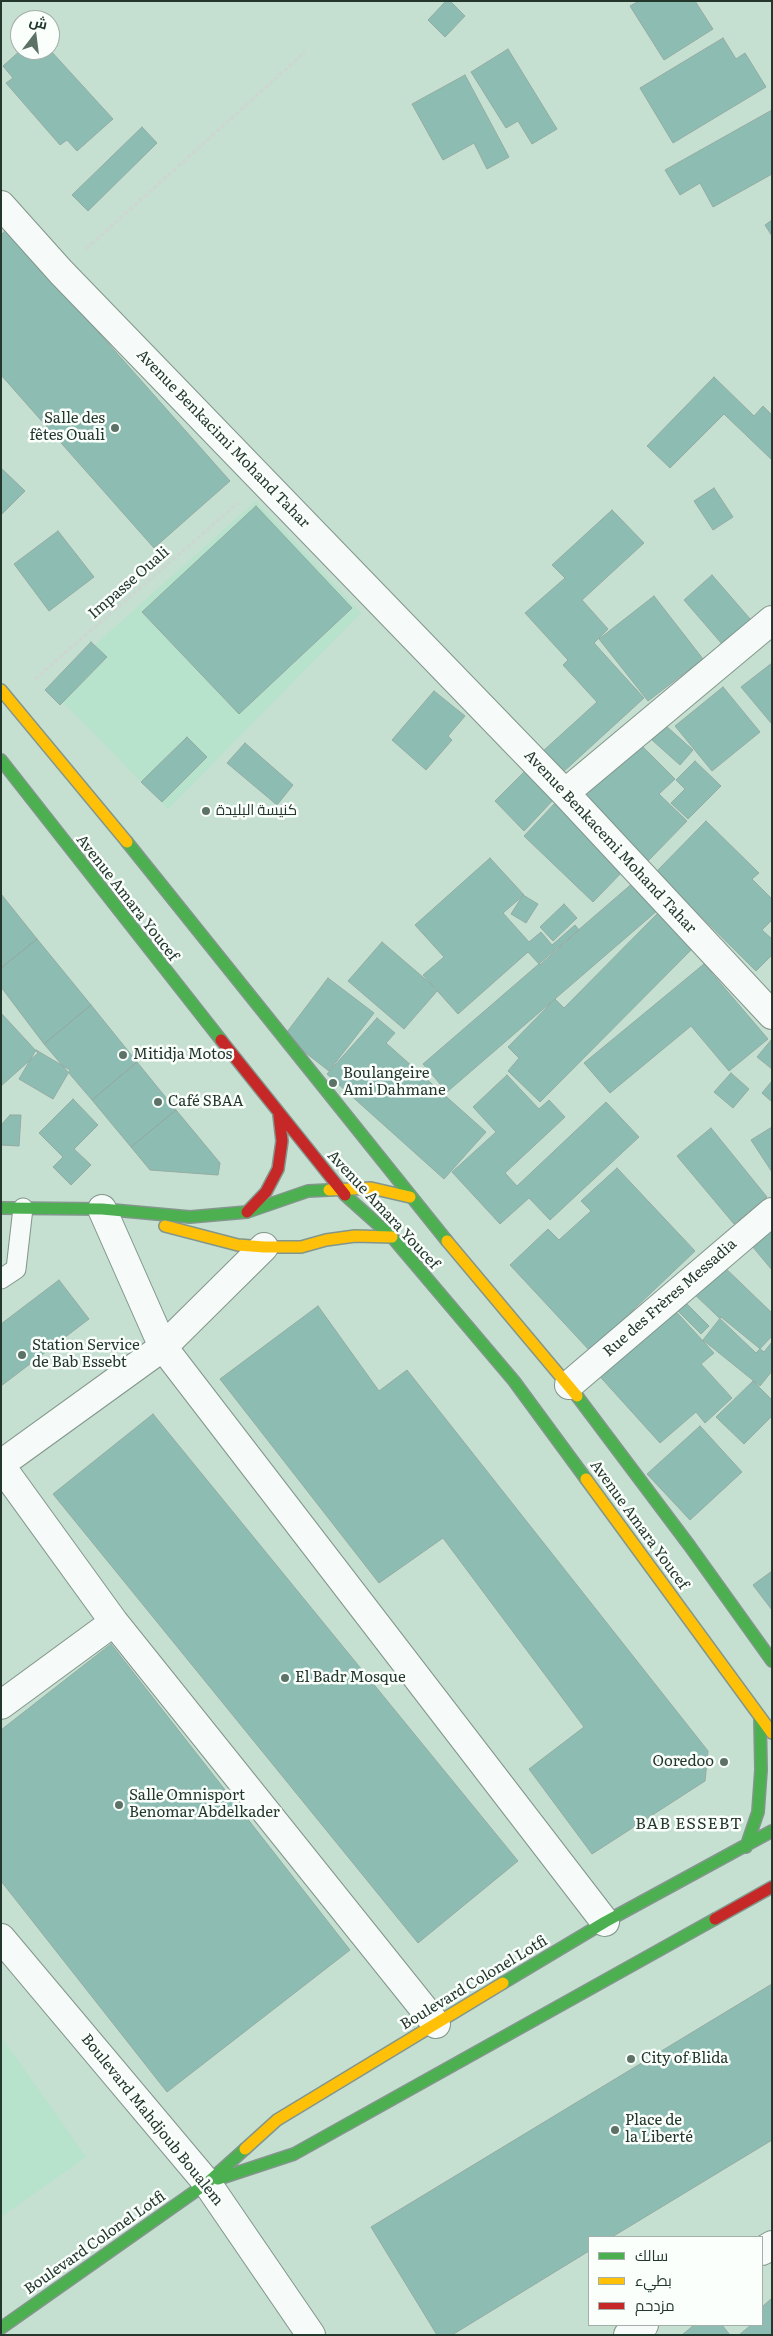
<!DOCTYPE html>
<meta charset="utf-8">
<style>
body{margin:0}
#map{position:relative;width:773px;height:2336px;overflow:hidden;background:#c5dfd1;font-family:Literata,Cairo,serif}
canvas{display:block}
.frame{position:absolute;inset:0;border:2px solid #24372d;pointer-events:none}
.legend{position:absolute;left:588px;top:2236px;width:175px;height:90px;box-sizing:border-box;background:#fafffc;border:1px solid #a4afa9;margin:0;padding:6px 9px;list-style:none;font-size:15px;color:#24372d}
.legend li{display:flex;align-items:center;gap:10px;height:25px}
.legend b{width:25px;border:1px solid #a4afa9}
.north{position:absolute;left:10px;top:10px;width:50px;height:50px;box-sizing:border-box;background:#fafffc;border:1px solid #a4afa9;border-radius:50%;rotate:15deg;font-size:14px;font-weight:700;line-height:20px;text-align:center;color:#24372d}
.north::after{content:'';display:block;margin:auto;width:18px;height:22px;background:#5c7266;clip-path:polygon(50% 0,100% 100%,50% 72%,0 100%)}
</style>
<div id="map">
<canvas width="773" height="2336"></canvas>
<div class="frame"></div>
<ul class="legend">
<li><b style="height:6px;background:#4caf50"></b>سالك</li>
<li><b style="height:6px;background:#ffc107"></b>بطيء</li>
<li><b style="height:6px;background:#c62828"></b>مزدحم</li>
</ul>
<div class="north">ش</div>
</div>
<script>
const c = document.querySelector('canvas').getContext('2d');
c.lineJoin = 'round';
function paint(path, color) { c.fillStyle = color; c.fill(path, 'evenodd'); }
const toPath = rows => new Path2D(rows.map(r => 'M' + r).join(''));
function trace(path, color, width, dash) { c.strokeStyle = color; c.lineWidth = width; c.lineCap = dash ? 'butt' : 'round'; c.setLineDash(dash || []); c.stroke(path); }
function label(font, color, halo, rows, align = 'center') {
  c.font = font + ' Literata,Cairo,serif'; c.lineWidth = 5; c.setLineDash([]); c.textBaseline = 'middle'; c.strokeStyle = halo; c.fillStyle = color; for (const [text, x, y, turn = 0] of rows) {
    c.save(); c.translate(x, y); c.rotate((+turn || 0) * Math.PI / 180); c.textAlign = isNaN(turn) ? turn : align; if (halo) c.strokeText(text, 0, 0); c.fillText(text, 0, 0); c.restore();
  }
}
paint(toPath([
 [256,501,361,613,168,809,48,687],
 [1,2036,86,2157,1,2217]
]), '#b7e2cc');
const building = toPath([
 [446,1,450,1,465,16,445,37,428,20,446,1],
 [639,1,695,1,713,29,664,60,630,6,639,1],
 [723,38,736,59,745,53,766,87,673,143,640,88,723,38],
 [508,49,557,129,532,144,518,121,506,128,471,72,508,49],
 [21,50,50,50,113,119,77,151,67,140,60,145,6,83,13,78,3,66,21,50],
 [465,75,509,157,487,169,474,143,443,160,412,104,465,75],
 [772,110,772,174,713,207,700,183,680,195,665,170,772,110],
 [142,127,157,143,88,211,72,195,142,127],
 [772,220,772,236,765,225,772,220],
 [7,229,230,481,154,548,1,375,1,235,7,229],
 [714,377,754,416,763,406,772,415,772,460,724,414,670,468,647,446,714,377],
 [1,468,25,491,1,515,1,468],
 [714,488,733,517,713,530,694,501,714,488],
 [256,506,352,608,239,714,142,612,256,506],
 [612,510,644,543,582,600,608,629,594,643,644,698,562,773,542,752,597,702,563,665,568,660,525,613,565,578,552,565,612,510],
 [58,531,94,577,49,611,14,564,58,531],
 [712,575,751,620,722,644,684,600,712,575],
 [654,596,703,659,648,701,599,639,654,596],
 [91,642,107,657,60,705,45,690,91,642],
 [772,663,772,723,771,723,741,687,772,663],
 [723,687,760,732,712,771,675,726,723,687],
 [434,691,465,716,448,736,452,740,426,770,392,740,434,691],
 [665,725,693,750,680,765,652,740,665,725],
 [187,737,207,757,162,802,141,782,187,737],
 [638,742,675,779,659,794,687,821,648,861,584,796,638,742],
 [245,743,293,785,277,805,227,763,245,743],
 [695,761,721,786,688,819,671,803,685,789,676,780,695,761],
 [525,771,554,799,524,831,495,801,525,771],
 [556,802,626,868,593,902,524,836,556,802],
 [706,821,759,873,752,879,772,899,772,920,762,930,772,939,772,955,756,971,656,872,706,821],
 [490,858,524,895,503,913,529,942,541,932,552,945,575,925,579,930,540,965,528,952,458,1014,423,975,444,957,415,925,490,858],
 [634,882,658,910,447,1092,423,1064,634,882],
 [1,894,37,939,1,968,1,894],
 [523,895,538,904,526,923,511,914,523,895],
 [564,904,577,918,553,941,540,927,564,904],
 [658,913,693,948,540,1102,508,1071,519,1058,508,1047,555,999,564,1008,658,913],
 [37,939,91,1005,44,1044,1,987,1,968,37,939],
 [382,942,438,990,404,1029,348,981,382,942],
 [704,964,768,1039,729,1071,691,1026,610,1093,584,1063,704,964],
 [328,978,374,1013,329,1071,284,1036,328,978],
 [91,1005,137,1062,92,1100,44,1044,91,1005],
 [1,1013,38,1053,1,1086,1,1013],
 [377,1018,395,1033,386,1043,486,1132,444,1179,327,1074,377,1018],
 [772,1039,772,1069,757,1057,772,1039],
 [36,1050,70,1070,53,1099,19,1079,36,1050],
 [137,1062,176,1110,131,1147,92,1100,137,1062],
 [731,1073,749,1089,733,1108,714,1092,731,1073],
 [507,1075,539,1109,549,1100,565,1117,505,1173,517,1186,606,1102,639,1137,550,1220,529,1198,500,1224,452,1172,496,1132,473,1107,507,1075],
 [772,1081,772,1102,762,1093,772,1081],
 [73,1099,98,1125,74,1149,91,1165,71,1185,53,1167,63,1157,39,1133,73,1099],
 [176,1110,220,1163,218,1175,150,1170,131,1147,176,1110],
 [10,1115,21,1115,19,1146,1,1145,1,1125,10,1115],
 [772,1127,772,1172,751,1140,772,1127],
 [711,1128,767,1197,734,1224,677,1156,711,1128],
 [617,1168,695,1251,590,1351,510,1265,548,1229,559,1240,591,1211,581,1201,617,1168],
 [772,1220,772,1270,747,1240,772,1220],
 [719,1262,772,1313,772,1336,756,1353,691,1291,719,1262],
 [59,1280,89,1319,1,1386,1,1324,59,1280],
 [681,1298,709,1326,701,1334,673,1306,681,1298],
 [669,1304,714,1353,701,1364,732,1398,705,1423,696,1412,660,1443,594,1370,669,1304],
 [318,1306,379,1391,407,1370,708,1751,705,1781,592,1854,529,1769,584,1727,443,1538,379,1583,220,1379,318,1306],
 [721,1317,764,1352,772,1342,772,1371,760,1386,703,1340,721,1317],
 [753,1381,772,1400,772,1416,744,1444,716,1417,753,1381],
 [153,1414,518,1861,418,1943,53,1494,153,1414],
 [700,1426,742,1472,690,1520,647,1474,700,1426],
 [772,1571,772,1610,753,1585,772,1571],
 [111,1644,350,1950,167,2092,1,1881,1,1730,111,1644],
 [772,1984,772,2140,612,2237,589,2237,589,2251,452,2335,437,2335,371,2227,772,1984],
 [772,2298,772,2335,739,2335,751,2325,762,2325,762,2307,772,2298],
 [694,2325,722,2325,730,2335,682,2335,694,2325]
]);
paint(building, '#8dbdb2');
trace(building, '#94aba2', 1);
const lane = toPath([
 [1,1279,16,1269,23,1208]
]);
const street = toPath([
 [1,205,61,272,565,793,772,1015],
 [565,793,772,620],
 [102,1209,163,1347,605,1922],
 [569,1385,772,1212],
 [1,1464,163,1347,264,1247],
 [1,1466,114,1622,436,2024],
 [1,1705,114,1622],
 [1,1938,207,2183,311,2335],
 [762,2251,772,2245],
 [628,2335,644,2325]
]);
const fast = toPath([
 [1,760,221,1040],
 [127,842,447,1241],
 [345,1195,392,1237,514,1381,586,1479],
 [1,1208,102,1209,190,1217,247,1212,308,1191,329,1190],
 [577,1396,689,1545,772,1661],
 [746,1847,758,1812,761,1770,760,1717],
 [503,1983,605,1922,772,1831],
 [218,2179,294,2154,715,1919],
 [1,2328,207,2183,245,2149]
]);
const slow = toPath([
 [1,690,127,842],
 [329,1190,371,1188,410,1197],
 [165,1226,238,1245,264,1247,301,1247,326,1240,355,1236,392,1237],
 [447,1241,577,1396],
 [586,1479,772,1733],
 [245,2149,277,2120,503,1983]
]);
const jam = toPath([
 [221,1040,345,1195],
 [247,1212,266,1192,278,1169,282,1141,279,1115],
 [715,1919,772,1887]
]);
trace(lane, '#82968c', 21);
trace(street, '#82968c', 30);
trace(fast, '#82968c', 14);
trace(slow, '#82968c', 14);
trace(jam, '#82968c', 14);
trace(toPath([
 [86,249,305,52],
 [35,679,238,503]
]), '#ced6d2', 3, [4, 2.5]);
trace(lane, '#f6faf8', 19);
trace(street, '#f6faf8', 28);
trace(fast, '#4caf50', 11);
trace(slow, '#ffc107', 11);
trace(jam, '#c62828', 11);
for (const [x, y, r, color] of [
 [115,428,5,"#5c7266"],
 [206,811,5,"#5c7266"],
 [123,1055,5,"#5c7266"],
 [333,1083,5,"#5c7266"],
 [158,1102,5,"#5c7266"],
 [22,1355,5,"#5c7266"],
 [285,1678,5,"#5c7266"],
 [724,1762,5,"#5c7266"],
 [119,1805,5,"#5c7266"],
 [631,2059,5,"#5c7266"],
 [615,2130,5,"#5c7266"]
]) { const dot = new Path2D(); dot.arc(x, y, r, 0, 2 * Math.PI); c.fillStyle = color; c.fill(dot); trace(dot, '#fafffc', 2); }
label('15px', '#24372d', '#fafffc', [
 ["Salle des",105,419,"right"],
 ["fêtes Ouali",105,436,"right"],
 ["كنيسة البليدة",216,811],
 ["Mitidja Motos",133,1055],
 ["Boulangeire",343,1074],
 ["Ami Dahmane",343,1091],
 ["Café SBAA",168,1102],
 ["Station Service",32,1346],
 ["de Bab Essebt",32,1363],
 ["El Badr Mosque",295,1678],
 ["Ooredoo",714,1762,"right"],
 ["Salle Omnisport",129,1796],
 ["Benomar Abdelkader",129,1813],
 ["City of Blida",641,2059],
 ["Place de",625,2121],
 ["la Liberté",625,2138]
], 'left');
label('15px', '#24372d', '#fafffc', [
 ["Avenue Benkacimi Mohand Tahar",223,439,46],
 ["Impasse Ouali",129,583,-41],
 ["Avenue Benkacemi Mohand Tahar",610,842,47],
 ["Avenue Amara Youcef",127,898,52],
 ["Avenue Amara Youcef",383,1210,47],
 ["Rue des Frères Messadia",670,1298,-41],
 ["Avenue Amara Youcef",639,1525,54],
 ["Boulevard Colonel Lotfi",474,1983,-31],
 ["Boulevard Mahdjoub Boualem",152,2120,51],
 ["Boulevard Colonel Lotfi",95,2243,-35]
]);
c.letterSpacing = '1px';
label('16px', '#24372d', '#fafffc', [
 ["BAB ESSEBT",689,1824]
]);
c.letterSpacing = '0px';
</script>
